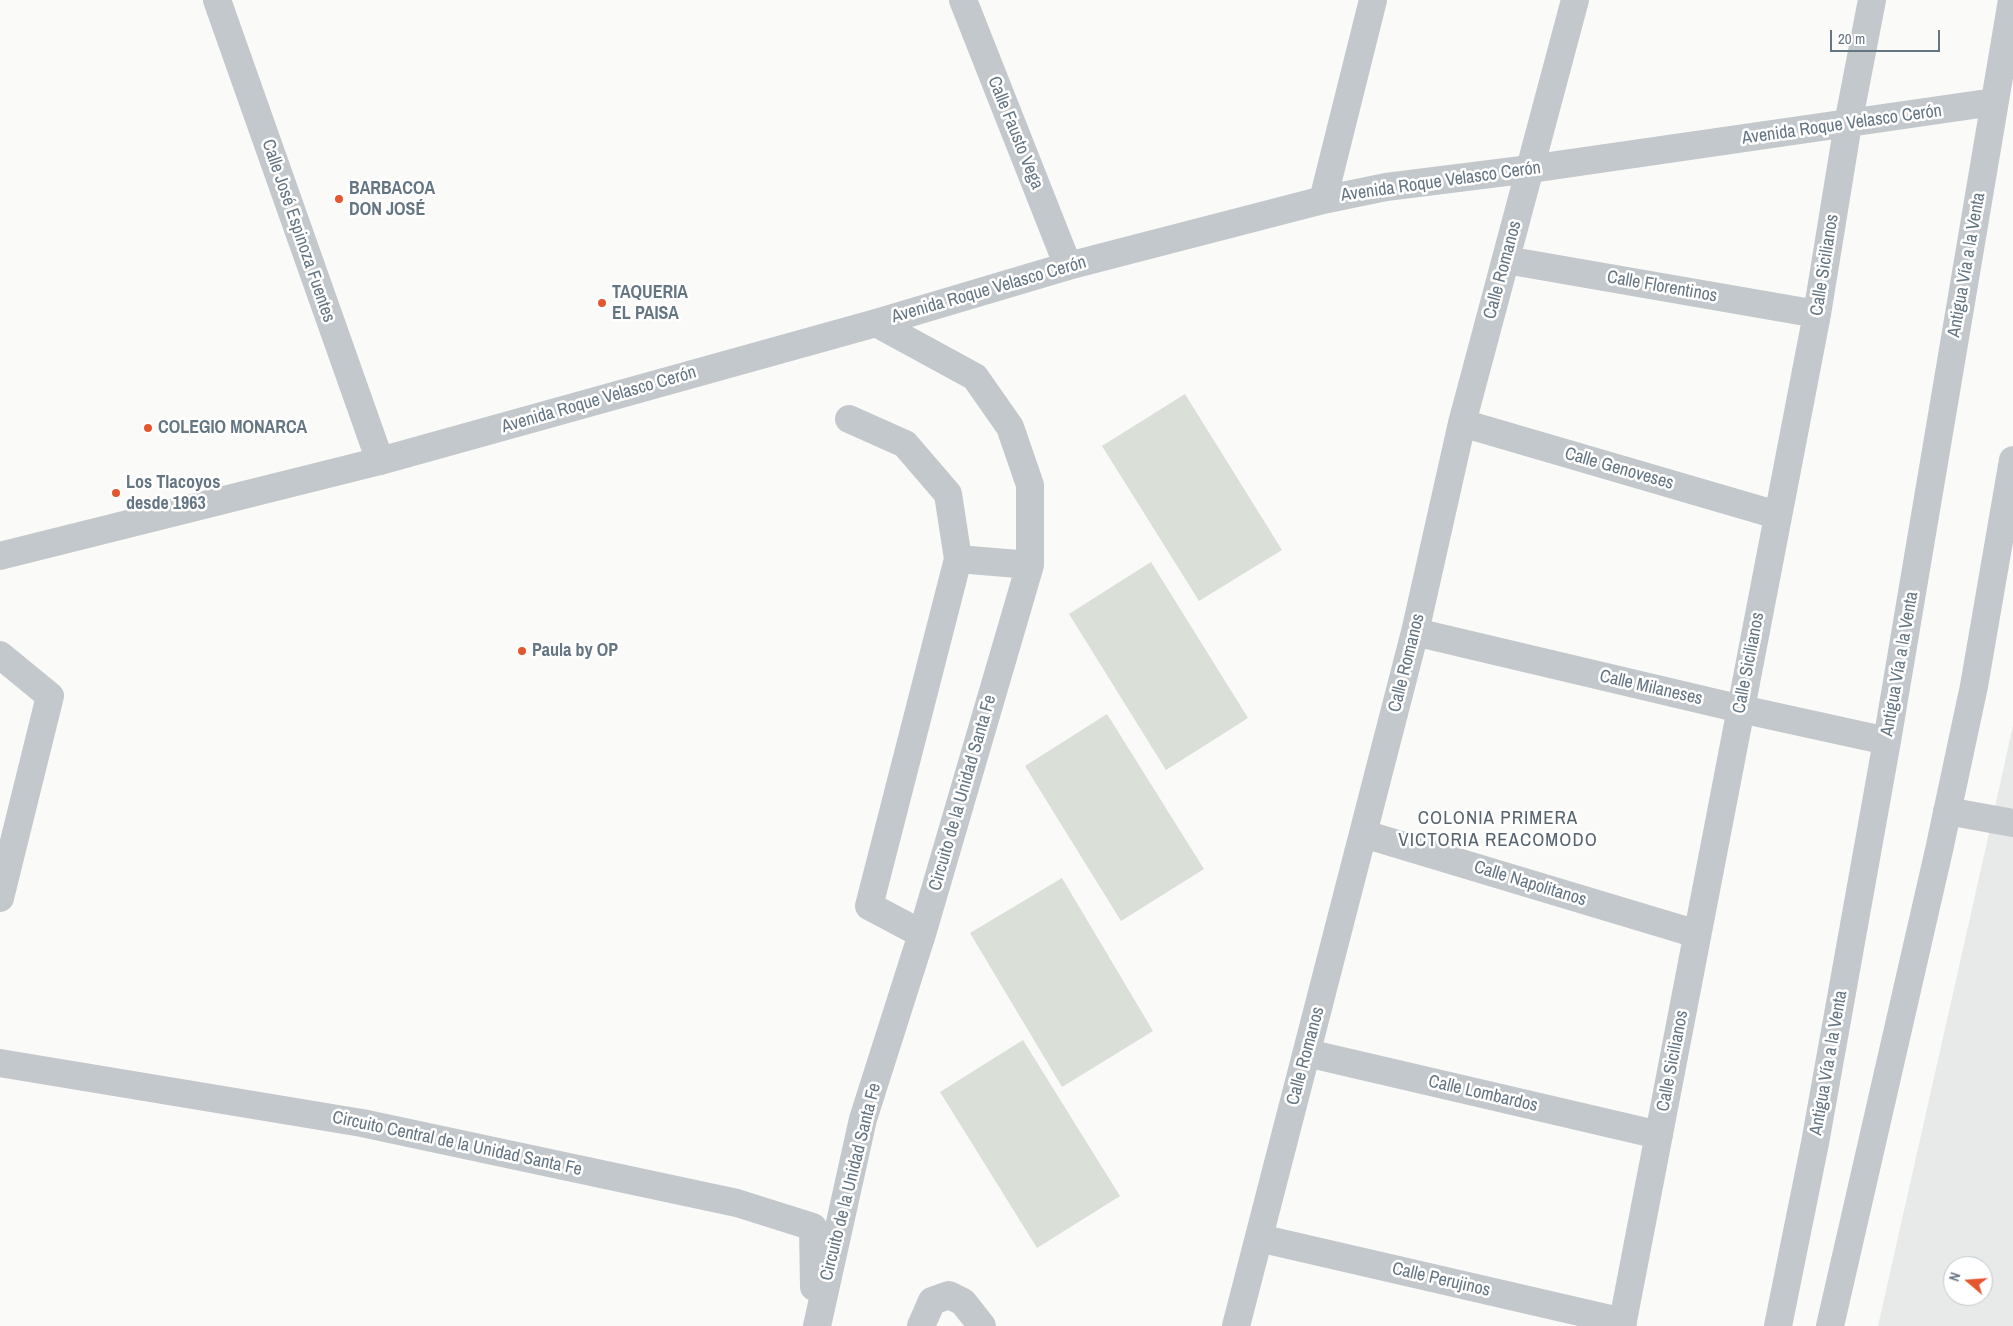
<!DOCTYPE html>
<meta charset="utf-8">
<style>
body{margin:0}
#map{position:relative;width:2013px;height:1326px;overflow:hidden;background:#fafaf8;font-family:"Archivo Narrow",sans-serif}
canvas{display:block}
.north{position:absolute;left:1943px;top:1256px;width:50px;height:50px;box-sizing:border-box;background:#fff;border:1px solid #c1c8cd;border-radius:50%;rotate:288deg;font-size:14px;font-weight:700;line-height:20px;text-align:center;color:#657683}
.north::after{content:'';display:block;margin:auto;width:18px;height:22px;background:#e4572e;clip-path:polygon(50% 0,100% 100%,50% 72%,0 100%)}
.scale{position:absolute;left:1830px;top:30px;width:110px;height:22px;box-sizing:border-box;border:2px solid #657683;border-top:0;padding-left:6px;font-size:15px;line-height:18px;white-space:nowrap;color:#657683;-webkit-text-stroke:4px #fff;paint-order:stroke}
</style>
<div id="map">
<canvas width="2013" height="1326"></canvas>
<div class="north">N</div>
<div class="scale">20 m</div>
</div>
<script>
const c = document.querySelector('canvas').getContext('2d');
c.lineJoin = 'round';
function paint(path, color) { c.fillStyle = color; c.fill(path, 'evenodd'); }
const toPath = rows => new Path2D(rows.map(r => 'M' + r).join(''));
function trace(path, color, width, dash) { c.strokeStyle = color; c.lineWidth = width; c.lineCap = dash ? 'butt' : 'round'; c.setLineDash(dash || []); c.stroke(path); }
function label(font, color, halo, rows, align = 'center') {
  c.font = font + ' "Archivo Narrow",sans-serif'; c.lineWidth = 5; c.setLineDash([]); c.textBaseline = 'middle'; c.strokeStyle = halo; c.fillStyle = color; for (const [text, x, y, turn = 0] of rows) {
    c.save(); c.translate(x, y); c.rotate((+turn || 0) * Math.PI / 180); c.textAlign = isNaN(turn) ? turn : align; if (halo) c.strokeText(text, 0, 0); c.fillText(text, 0, 0); c.restore();
  }
}
paint(toPath([
 [2013,725,2013,1326,1878,1326,1999,789],
 [1953,1266,1983,1266,1983,1296,1953,1296]
]), '#e8e9e9');
paint(toPath([
 [1185,394,1282,550,1199,601,1102,446],
 [1151,562,1248,718,1166,770,1069,614],
 [1107,714,1204,869,1121,921,1025,766],
 [1062,878,1153,1031,1062,1087,970,933],
 [1023,1040,1120,1196,1037,1248,940,1092]
]), '#dadfd7');
trace(toPath([
 [217,0,380,461],
 [963,0,1068,266],
 [1323,200,1373,0],
 [1506,260,1817,314],
 [849,419,905,444,948,494,958,559,869,906,922,934],
 [1462,423,1777,515],
 [0,556,380,461,876,323,1068,266,1323,200,1386,187,1530,169,1994,102],
 [958,559,1030,565],
 [1415,632,1741,709,1887,741],
 [0,655,50,696,0,898],
 [1947,811,2013,823],
 [1364,834,1697,934],
 [1307,1053,1659,1135],
 [0,1063,362,1123,737,1203,813,1227,814,1287],
 [1259,1238,1623,1322],
 [817,1326,863,1119,922,934,1030,565,1030,485,1010,427,975,377,876,323],
 [921,1326,932,1301,949,1295,963,1302,982,1326],
 [1236,1326,1415,632,1462,423,1575,0],
 [1622,1326,1817,314,1848,124,1872,0],
 [1778,1326,1815,1143,1887,741,2012,0],
 [1830,1326,1939,850,1974,686,2013,460]
]), '#c3c8cc', 28);
for (const [x, y, r, color] of [
 [339,199,5,"#e4572e"],
 [602,303,5,"#e4572e"],
 [148,428,5,"#e4572e"],
 [116,493,5,"#e4572e"],
 [522,651,5,"#e4572e"]
]) { const dot = new Path2D(); dot.arc(x, y, r, 0, 2 * Math.PI); c.fillStyle = color; c.fill(dot); trace(dot, '#fff', 2); }
label('18px', '#657683', '#fff', [
 ["Avenida Roque Velasco Cerón",1842,125,-8],
 ["Calle Fausto Vega",1015,133,68],
 ["Avenida Roque Velasco Cerón",1441,182,-8],
 ["Calle José Espinoza Fuentes",298,231,71],
 ["Calle Sicilianos",1825,265,-81],
 ["Antigua Vía a la Venta",1967,265,-80],
 ["Calle Romanos",1503,270,-75],
 ["Calle Florentinos",1662,287,10],
 ["Avenida Roque Velasco Cerón",989,290,-16],
 ["Avenida Roque Velasco Cerón",599,400,-16],
 ["Calle Genoveses",1619,469,16],
 ["Calle Romanos",1407,663,-76],
 ["Calle Sicilianos",1749,663,-79],
 ["Antigua Vía a la Venta",1900,664,-80],
 ["Calle Milaneses",1651,688,13],
 ["Circuito de la Unidad Santa Fe",963,793,-74],
 ["Calle Napolitanos",1530,884,17],
 ["Calle Romanos",1306,1056,-75],
 ["Calle Sicilianos",1673,1061,-79],
 ["Antigua Vía a la Venta",1829,1063,-80],
 ["Calle Lombardos",1483,1094,13],
 ["Circuito Central de la Unidad Santa Fe",457,1144,12],
 ["Circuito de la Unidad Santa Fe",851,1182,-76],
 ["Calle Perujinos",1441,1280,13]
]);
label('bold 18px', '#657683', '#fff', [
 ["BARBACOA",349,189],
 ["DON JOSÉ",349,210],
 ["TAQUERIA",612,293],
 ["EL PAISA",612,314],
 ["COLEGIO MONARCA",158,428],
 ["Los Tlacoyos",126,483],
 ["desde 1963",126,504],
 ["Paula by OP",532,651]
], 'left');
c.letterSpacing = '1px';
label('19px', '#57646e', '#fff', [
 ["COLONIA PRIMERA",1498,819],
 ["VICTORIA REACOMODO",1498,841]
]);
c.letterSpacing = '0px';
</script>
